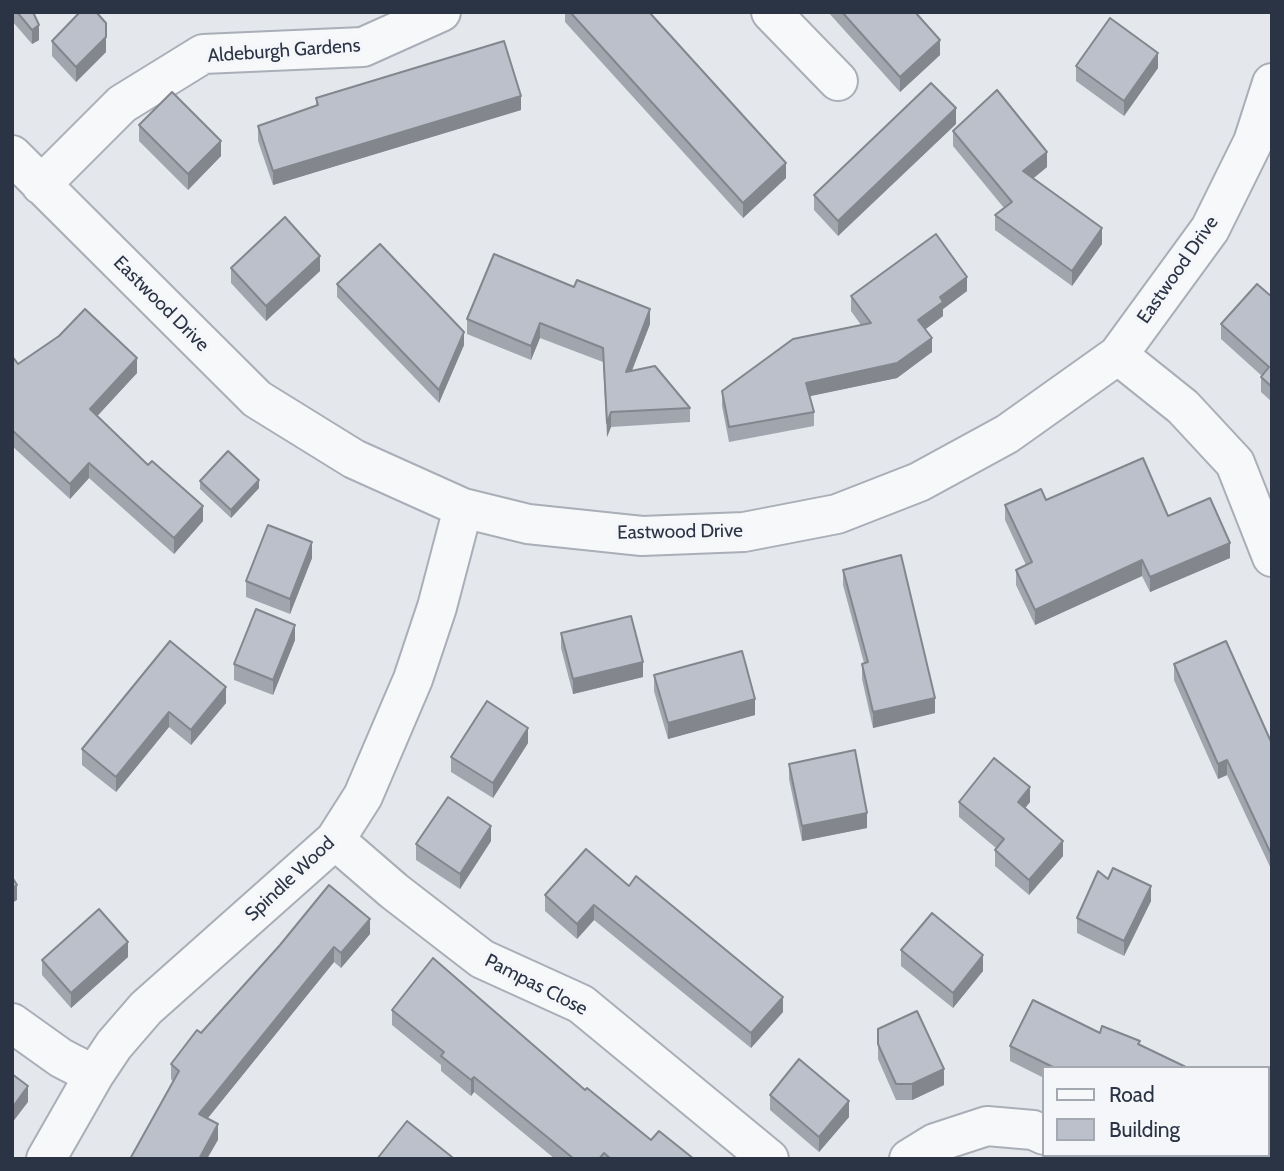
<!DOCTYPE html>
<style>
body{margin:0}
#map{position:relative;width:1284px;height:1171px;overflow:hidden;background:#e4e7ec;font-family:Cabin,sans-serif}
canvas{display:block}
.frame{position:absolute;inset:0;border:14px solid #2b3445;pointer-events:none}
.legend{position:absolute;left:1042px;top:1066px;width:228px;height:91px;box-sizing:border-box;background:#f4f6f9;border:2px solid #a4a8b1;margin:0;padding:9px 12px;list-style:none;font-size:21px;color:#2b3445}
.legend li{display:flex;align-items:center;gap:14px;height:35px}
.legend b{width:35px;border:2px solid #a4a8b1}
</style>
<div id="map">
<canvas width="1284" height="1171"></canvas>
<div class="frame"></div>
<ul class="legend">
<li><b style="height:9px;background:#f7f8fa"></b>Road</li>
<li><b style="height:19px;background:#bbc0ca"></b>Building</li>
</ul>
</div>
<script>
const c = document.querySelector('canvas').getContext('2d');
c.lineJoin = 'round';
const toPath = rows => new Path2D(rows.map(r => 'M' + r).join(''));
function trace(path, color, width, dash) { c.strokeStyle = color; c.lineWidth = width; c.lineCap = dash ? 'butt' : 'round'; c.setLineDash(dash || []); c.stroke(path); }
function paint(path, color) { c.fillStyle = color; c.fill(path, 'evenodd'); }
function label(font, color, halo, rows, align = 'center') {
  c.font = font + ' Cabin,sans-serif'; c.lineWidth = 7; c.setLineDash([]); c.textBaseline = 'middle'; c.strokeStyle = halo; c.fillStyle = color; for (const [text, x, y, turn = 0] of rows) {
    c.save(); c.translate(x, y); c.rotate((+turn || 0) * Math.PI / 180); c.textAlign = isNaN(turn) ? turn : align; if (halo) c.strokeText(text, 0, 0); c.fillText(text, 0, 0); c.restore();
  }
}
const minor = toPath([
 [771,12,838,81],
 [12,155,257,399,354,459,463,508,528,524,642,536,744,532,837,514,919,482,1007,434,1118,355,1210,229,1253,142,1272,83],
 [41,185,122,104,203,54,363,47,441,12],
 [1118,355,1183,407,1235,463,1272,557],
 [335,840,394,891,482,959,581,1004,769,1159],
 [12,1023,61,1058,94,1075],
 [1093,1155,1100,1159],
 [46,1159,94,1075,114,1045,146,1008,335,840,363,796,413,679,437,607,463,508],
 [909,1159,935,1143,987,1126,1033,1130,1044,1135]
]);
trace(minor, '#a9aeb7', 42);
trace(minor, '#f7f8fa', 38);
paint(toPath([
 [12,12,33,12,39,40,32,44,12,21],
 [565,12,649,12,786,178,743,218,565,22],
 [828,12,915,12,940,55,900,92],
 [52,41,106,52,76,82,52,56],
 [1076,66,1158,68,1124,116,1076,81],
 [316,98,521,110,273,185,258,141,258,126,316,106],
 [956,124,838,236,814,210,814,195],
 [139,125,221,156,188,190,139,141],
 [953,131,1047,167,1033,178,1102,244,1072,286,995,230,995,215,1004,208,953,146],
 [231,268,320,271,266,321,231,283],
 [337,284,464,345,439,403,337,297],
 [574,287,650,324,632,370,690,408,690,422,611,427,607,437,603,362,540,338,531,360,467,334,467,319],
 [967,291,943,309,943,316,925,329,932,352,897,378,810,396,814,412,814,426,729,442,722,406,722,391,861,325,851,311,851,296],
 [1272,297,1272,402,1261,392,1261,377,1262,376,1221,339,1221,324],
 [12,356,18,364,137,373,97,416,203,521,174,554,89,478,70,499,12,446],
 [200,481,259,488,231,518,200,489],
 [1046,500,1168,516,1230,558,1150,592,1142,576,1035,625,1016,585,1016,570,1026,565,1005,520,1005,505],
 [312,558,290,614,246,597,246,581],
 [843,570,935,713,873,728,862,679,862,664,864,663,843,585],
 [561,633,643,677,573,694,561,648],
 [295,640,273,695,234,680,234,664],
 [1174,664,1272,744,1272,871,1227,775,1218,779,1174,680],
 [654,675,755,715,668,739,654,691],
 [226,687,226,703,191,745,169,727,116,792,82,765,82,749],
 [528,743,493,798,451,772,451,757],
 [789,764,867,828,802,841,789,779],
 [959,802,1030,802,1025,808,1063,856,1029,895,995,866,995,850,996,848,959,817],
 [491,841,460,889,416,860,416,844],
 [1108,879,1151,901,1124,956,1077,933,1077,918],
 [629,886,783,1012,751,1048,594,920,577,939,545,911,545,895],
 [370,934,341,968,334,962,207,1119,218,1140,171,1079,171,1064,201,1033,280,945],
 [901,950,983,971,953,1008,901,966],
 [128,957,71,1008,42,975,42,960],
 [392,1010,585,1090,651,1140,694,1159,555,1159,474,1092,471,1096,441,1071,441,1065,392,1025],
 [878,1029,944,1085,912,1100,896,1100,878,1059],
 [1100,1033,1140,1045,1188,1068,1044,1068,1044,1078,1010,1061,1010,1046],
 [770,1095,849,1117,819,1152,770,1110],
 [1208,1155,1268,1155,1272,1159,1215,1159]
]), '#a1a5ae');
paint(toPath([
 [39,25,39,40,32,44,32,30],
 [106,37,106,52,76,82,76,67],
 [940,40,940,55,900,92,900,77],
 [1158,53,1158,68,1124,116,1124,101],
 [521,96,521,110,273,185,273,171],
 [956,108,956,124,838,236,838,221],
 [221,141,221,156,188,190,188,174],
 [1047,152,1047,167,1023,187,1023,171],
 [786,163,786,178,743,218,743,203],
 [1102,228,1102,244,1072,286,1072,271],
 [320,256,320,271,266,321,266,306],
 [967,277,967,291,943,309,943,316,918,335,918,320,940,297],
 [650,309,650,324,626,386,626,372],
 [540,323,540,338,531,360,531,346],
 [464,332,464,345,439,403,439,390],
 [932,338,932,352,897,378,806,397,806,383],
 [137,358,137,373,90,424,90,409],
 [611,412,611,427,607,437,607,423],
 [89,463,89,478,70,499,70,484],
 [259,480,259,488,231,518,231,510],
 [203,506,203,521,174,554,174,538],
 [312,542,312,558,290,614,290,599],
 [1230,543,1230,558,1150,592,1150,577],
 [1142,560,1142,576,1035,625,1035,610],
 [295,625,295,640,273,695,273,680],
 [643,662,643,677,573,694,573,679],
 [226,687,226,703,191,745,191,730],
 [935,698,935,713,873,728,873,712],
 [755,699,755,715,668,739,668,723],
 [169,712,169,727,116,792,116,777],
 [528,728,528,743,493,798,493,783],
 [1227,760,1227,775,1218,779,1218,764],
 [1030,787,1030,802,1018,817,1018,802],
 [867,813,867,828,802,841,802,826],
 [491,826,491,841,460,889,460,874],
 [1063,841,1063,856,1029,895,1029,880],
 [17,885,17,900,12,903,12,888],
 [1151,886,1151,901,1124,956,1124,941],
 [594,905,594,920,577,939,577,924],
 [370,919,370,934,341,968,341,953],
 [128,942,128,957,71,1008,71,993],
 [334,947,334,962,199,1129,199,1114],
 [983,955,983,971,953,1008,953,993],
 [783,997,783,1012,751,1048,751,1033],
 [944,1069,944,1085,912,1100,912,1084],
 [474,1077,474,1092,471,1096,471,1080],
 [28,1086,28,1102,12,1123,12,1108],
 [849,1101,849,1117,819,1152,819,1137],
 [218,1124,218,1140,207,1159,199,1159]
]), '#83868d');
const building = toPath([
 [17,12,33,12,39,25,32,30,17,12],
 [80,12,96,12,106,23,106,37,76,67,52,41,80,12],
 [570,12,649,12,786,163,743,203,570,12],
 [842,12,915,12,940,40,900,77,842,12],
 [1110,18,1158,53,1124,101,1076,66,1110,18],
 [504,41,521,96,273,171,258,126,318,105,316,98,504,41],
 [931,83,956,108,838,221,814,195,931,83],
 [997,90,1047,152,1023,171,1102,228,1072,271,995,215,1012,202,953,131,997,90],
 [172,92,221,141,188,174,139,125,172,92],
 [285,217,320,256,266,306,231,268,285,217],
 [936,234,967,277,940,297,943,302,918,320,932,338,897,363,806,383,814,412,729,427,722,391,793,339,871,323,851,296,936,234],
 [380,244,464,332,439,390,337,284,380,244],
 [494,254,574,287,577,280,650,309,626,372,655,366,690,408,611,412,607,423,603,348,540,323,531,346,467,319,494,254],
 [1257,284,1272,297,1272,387,1261,377,1269,367,1221,324,1257,284],
 [85,309,137,358,90,409,148,465,152,461,203,506,174,538,89,463,70,484,12,430,12,356,18,364,59,336,85,309],
 [228,451,259,480,231,510,200,481,228,451],
 [1143,458,1168,516,1210,498,1230,543,1150,577,1142,560,1035,610,1016,570,1032,562,1005,505,1041,489,1046,500,1143,458],
 [268,525,312,542,290,599,246,581,268,525],
 [901,555,935,698,873,712,862,664,868,662,843,570,901,555],
 [256,609,295,625,273,680,234,664,256,609],
 [631,616,643,662,573,679,561,633,631,616],
 [170,641,226,687,191,730,169,712,116,777,82,749,170,641],
 [1226,641,1272,744,1272,856,1227,760,1218,764,1174,664,1226,641],
 [742,651,755,699,668,723,654,675,742,651],
 [487,701,528,728,493,783,451,757,487,701],
 [855,750,867,813,802,826,789,764,855,750],
 [994,758,1030,787,1018,802,1063,841,1029,880,995,850,1004,839,959,802,994,758],
 [448,797,491,826,460,874,416,844,448,797],
 [586,849,629,886,636,876,783,997,751,1033,594,905,577,924,545,895,586,849],
 [1113,868,1151,886,1124,941,1077,918,1098,871,1108,879,1113,868],
 [12,877,17,885,12,888,12,877],
 [329,885,370,919,341,953,334,947,199,1114,218,1124,199,1159,130,1159,179,1071,171,1064,197,1030,201,1033,280,945,329,885],
 [99,909,128,942,71,993,42,960,99,909],
 [932,913,983,955,953,993,901,950,932,913],
 [433,958,585,1090,587,1088,651,1140,659,1131,694,1159,611,1159,604,1153,599,1159,574,1159,474,1077,471,1080,441,1056,444,1052,392,1010,433,958],
 [1033,1000,1100,1033,1102,1026,1140,1041,1138,1044,1188,1068,1055,1068,1010,1046,1033,1000],
 [917,1011,944,1069,912,1084,896,1084,878,1044,878,1029,917,1011],
 [799,1059,849,1101,819,1137,770,1095,799,1059],
 [12,1074,28,1086,12,1108,12,1074],
 [1268,1117,1272,1118,1272,1159,1246,1159,1239,1155,1268,1155,1268,1117],
 [407,1121,452,1157,451,1159,377,1159,407,1121]
]);
paint(building, '#bbc0ca');
trace(building, '#83868d', 2);
label('19px', '#2b3445', '#f4f6f9', [
 ["Aldeburgh Gardens",284,51,-4],
 ["Eastwood Drive",1178,270,-55],
 ["Eastwood Drive",161,304,45],
 ["Eastwood Drive",680,532,-1],
 ["Spindle Wood",290,879,-43],
 ["Pampas Close",536,985,27]
]);
</script>
